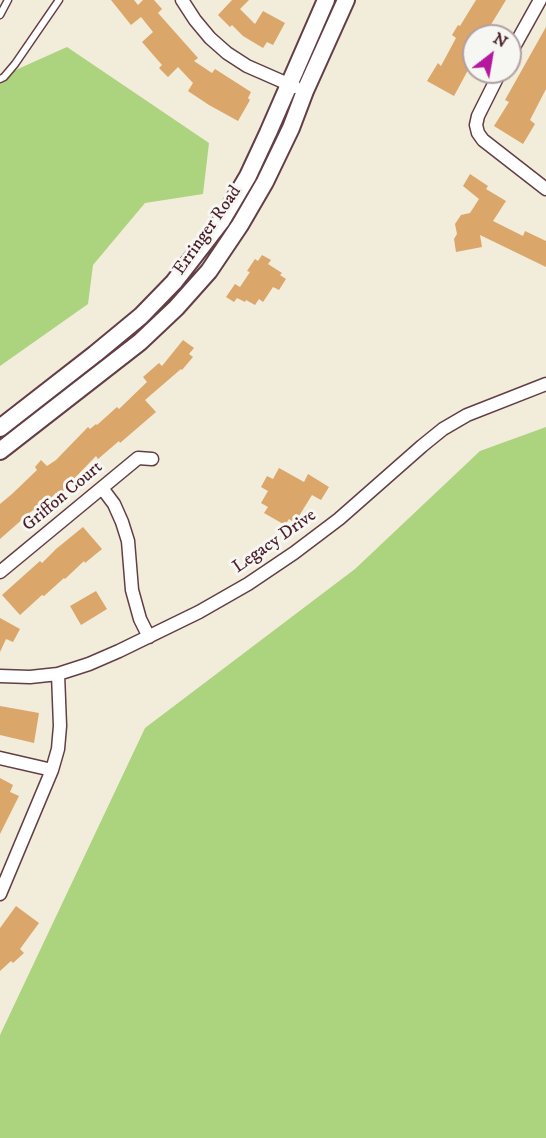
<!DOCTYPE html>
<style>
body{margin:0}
#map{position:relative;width:546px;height:1138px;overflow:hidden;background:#f2ecdb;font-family:"IM FELL DW Pica",serif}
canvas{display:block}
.north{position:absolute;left:462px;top:24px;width:60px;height:60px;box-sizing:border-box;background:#f6f6f2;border:2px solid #b1a0a2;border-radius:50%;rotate:31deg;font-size:16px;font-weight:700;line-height:24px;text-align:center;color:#4a1f2b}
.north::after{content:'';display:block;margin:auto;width:21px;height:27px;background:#b5179e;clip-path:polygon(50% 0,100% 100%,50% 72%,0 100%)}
</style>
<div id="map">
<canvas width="546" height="1138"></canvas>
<div class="north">N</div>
</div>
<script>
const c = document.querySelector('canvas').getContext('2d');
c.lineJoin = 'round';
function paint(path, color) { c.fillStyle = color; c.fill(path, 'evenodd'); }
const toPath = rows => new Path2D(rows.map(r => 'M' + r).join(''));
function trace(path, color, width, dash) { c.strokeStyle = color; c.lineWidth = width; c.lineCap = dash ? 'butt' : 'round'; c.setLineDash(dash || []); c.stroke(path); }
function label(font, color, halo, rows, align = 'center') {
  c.font = font + ' "IM FELL DW Pica",serif'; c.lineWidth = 6; c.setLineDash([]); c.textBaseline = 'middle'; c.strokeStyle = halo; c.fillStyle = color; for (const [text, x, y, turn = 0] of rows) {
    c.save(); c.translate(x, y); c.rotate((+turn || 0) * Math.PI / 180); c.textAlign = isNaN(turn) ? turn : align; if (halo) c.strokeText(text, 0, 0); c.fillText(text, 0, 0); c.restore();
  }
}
paint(toPath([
 [67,47,209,143,203,194,145,203,93,265,88,304,0,366,0,77],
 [546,427,546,1138,0,1138,0,1035,145,728,355,569,480,451]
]), '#acd37d');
paint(toPath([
 [111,0,134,0,138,5,143,0,154,0,162,9,158,13,198,58,194,61,212,73,215,69,251,92,248,98,250,100,238,121,209,105,188,91,193,83,178,67,168,77,159,68,162,65,142,42,153,32,141,17,131,25],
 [232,0,249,0,240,9,255,24,263,11,285,23,273,45,267,42,263,48,243,36,232,25,230,27,218,15],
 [476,0,506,0,484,36,474,36,474,59,454,96,427,81,438,63,441,66,456,38,452,35,458,25,460,26],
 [546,27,546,89,530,120,535,124,523,144,494,126,509,102,505,100],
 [470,174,488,186,486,189,506,201,493,221,523,236,525,231,546,241,546,267,480,235,482,247,456,252,454,239,457,234,455,224,461,215,470,213,479,199,463,186],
 [262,255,271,260,268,264,282,273,280,275,286,279,279,290,273,287,263,302,259,299,255,305,246,300,245,302,237,298,234,302,226,297,235,284,240,287,250,272,247,271,255,259,258,261],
 [183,340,194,348,189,354,193,357,182,370,181,369,145,400,156,412,120,443,119,441,98,459,96,456,66,487,67,488,58,496,56,493,36,512,33,510,0,539,0,504,12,494,37,470,35,467,41,460,47,466,56,460,88,427,90,429,96,424,97,425,117,407,119,409,147,382,143,377,159,363,162,366],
 [279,468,304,482,308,474,329,487,321,500,312,495,299,516,296,514,292,521,289,519,285,525,264,513,268,507,261,503,268,491,261,487,267,476,273,479],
 [83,527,102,549,85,563,84,561,65,579,64,578,44,596,42,595,20,615,2,595,40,561,42,563,56,549],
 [96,591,107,609,81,625,70,606],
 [0,618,20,629,13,642,6,639,0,652],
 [0,706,39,713,34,743,0,735],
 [0,778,13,785,10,792,19,796,0,834],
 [16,906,39,923,20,949,24,953,13,963,11,961,0,971,0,928]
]), '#daa669');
const lane = toPath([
 [0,15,8,0],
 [0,79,4,77,15,64,59,0]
]);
const street = toPath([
 [182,0,195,20,210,38,227,53,247,66,295,87],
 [510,54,540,0],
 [500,72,478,116,476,125,478,133,483,140,546,189],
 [102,488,114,504,122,522,128,541,132,590,140,619,149,637],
 [0,572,138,458,152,459],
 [0,676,30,677,58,674,89,664,119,651,199,612,248,584,294,553,339,519,422,446,443,429,467,415,546,384],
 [0,758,52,770],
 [0,894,52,770,58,749,60,726,58,674]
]);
const secondary = toPath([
 [0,428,95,354,141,316,174,282,195,255,222,220,248,176,268,133,326,0],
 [0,451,140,342,176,308,209,271,240,225,265,182,291,128,305,91,346,0]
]);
trace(lane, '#633e45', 9);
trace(street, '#633e45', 15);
trace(secondary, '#633e45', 20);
trace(lane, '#fff', 6);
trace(street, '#fff', 12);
trace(secondary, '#fff', 16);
label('18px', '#4a1f2b', '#f6f6f2', [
 ["Erringer Road",208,231,-55],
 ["Griffon Court",63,497,-40],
 ["Legacy Drive",275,542,-35]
]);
</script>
